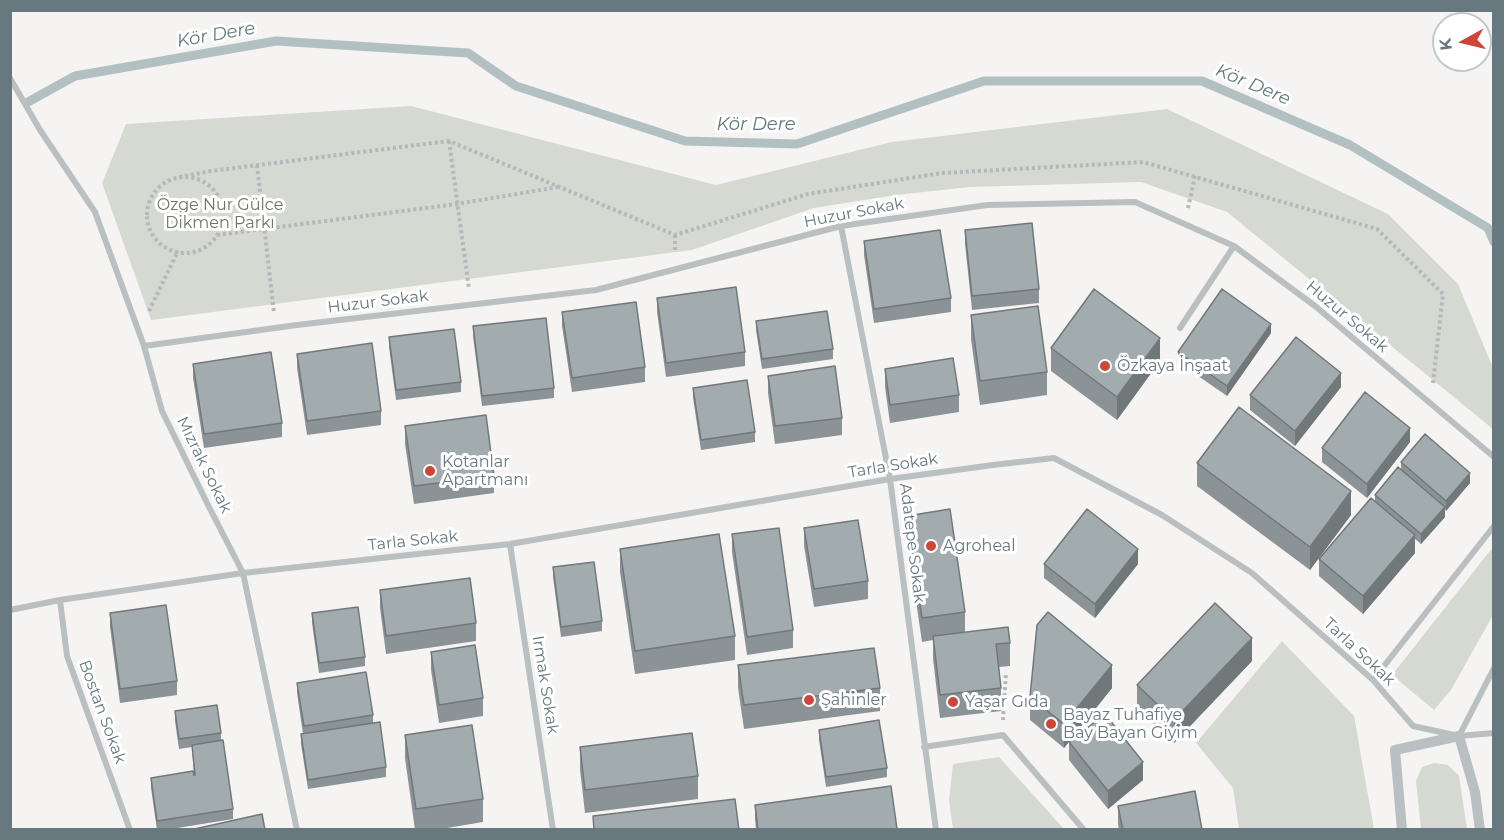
<!DOCTYPE html>
<meta charset="utf-8">
<style>
body{margin:0}
#map{position:relative;width:1504px;height:840px;overflow:hidden;background:#f5f4f2;font-family:Montserrat,sans-serif}
canvas{display:block}
.frame{position:absolute;inset:0;border:12px solid #67787f;pointer-events:none}
.north{position:absolute;left:1432px;top:12px;width:60px;height:60px;box-sizing:border-box;background:#fff;border:2px solid #c2c9cc;border-radius:50%;rotate:262deg;font-size:16px;font-weight:700;line-height:24px;text-align:center;color:#67787f}
.north::after{content:'';display:block;margin:auto;width:21px;height:27px;background:#cd4639;clip-path:polygon(50% 0,100% 100%,50% 72%,0 100%)}
</style>
<div id="map">
<canvas width="1504" height="840"></canvas>
<div class="frame"></div>
<div class="north">K</div>
</div>
<script>
const c = document.querySelector('canvas').getContext('2d');
c.lineJoin = 'round';
function paint(path, color) { c.fillStyle = color; c.fill(path, 'evenodd'); }
const toPath = rows => new Path2D(rows.map(r => 'M' + r).join(''));
function trace(path, color, width, dash) { c.strokeStyle = color; c.lineWidth = width; c.lineCap = dash ? 'butt' : 'round'; c.setLineDash(dash || []); c.stroke(path); }
function label(font, color, halo, rows, align = 'center') {
  c.font = font + ' Montserrat,sans-serif'; c.lineWidth = 6; c.setLineDash([]); c.textBaseline = 'middle'; c.strokeStyle = halo; c.fillStyle = color; for (const [text, x, y, turn = 0] of rows) {
    c.save(); c.translate(x, y); c.rotate((+turn || 0) * Math.PI / 180); c.textAlign = isNaN(turn) ? turn : align; if (halo) c.strokeText(text, 0, 0); c.fillText(text, 0, 0); c.restore();
  }
}
paint(toPath([
 [411,106,716,185,892,142,1167,109,1388,214,1458,284,1493,368,1493,429,1227,212,1141,182,970,187,896,195,814,208,692,250,151,320,102,183,126,124],
 [1493,547,1493,615,1451,690,1434,710,1392,675],
 [1282,641,1354,716,1374,829,1239,829,1233,788,1196,743],
 [999,757,1064,829,953,829,949,800,953,764],
 [1434,763,1448,765,1459,776,1467,829,1421,829,1416,781,1422,767]
]), '#d5d9d1');
trace(toPath([
 [28,102,75,76,276,41,468,53,516,86,685,141,797,144,984,81,1202,81,1350,145,1488,228,1494,242]
]), '#b3c0c2', 9);
trace(toPath([
 [449,141,469,289],
 [257,165,274,313],
 [179,177,211,171,449,141,675,235,808,194,942,173,1143,162,1377,229,1443,294,1433,383],
 '147 215a38 38 0 1 1 76 0a38 38 0 1 1-76 0Z',
 [1188,208,1195,176],
 [217,235,457,204,558,187],
 [675,235,675,253],
 [149,311,178,251],
 [1003,720,1006,672]
]), '#b4b8ba', 4, [3, 3]);
trace(toPath([
 [10,78,40,130,95,212,144,346,162,411,208,505,243,573,297,830],
 [841,226,890,479,936,830],
 [1180,328,1234,246],
 [144,346,297,325,596,290,841,226,987,205,1135,202,1234,246,1315,306,1494,457],
 [510,544,553,830],
 [60,600,67,656,130,830],
 [10,610,60,600,243,573,510,544,890,479,993,465,1054,458,1162,515,1252,573,1373,680,1413,726,1459,736,1494,733],
 [1373,680,1494,526],
 [1459,736,1494,668],
 [924,747,1003,735,1084,830]
]), '#babfc1', 6);
trace(toPath([
 [1402,830,1395,750,1459,736,1475,792,1480,830]
]), '#babfc1', 10);
paint(toPath([
 [965,230,1039,289,1039,303,972,310,965,244],
 [864,241,951,298,951,312,874,323,864,255],
 [657,298,745,352,745,366,666,377,657,312],
 [562,312,645,367,645,382,572,392,562,326],
 [971,315,1047,372,1047,395,980,405,971,339],
 [756,321,833,349,833,359,762,369,756,330],
 [473,326,554,388,554,398,482,406,473,336],
 [1271,333,1227,396,1178,362,1178,352],
 [389,337,461,382,461,392,396,400,389,347],
 [1051,348,1160,361,1117,420,1051,371],
 [297,354,381,411,381,425,307,435,297,368],
 [193,364,282,423,282,437,204,448,193,378],
 [885,369,959,395,959,412,890,423,885,387],
 [768,376,842,418,842,435,775,444,768,393],
 [1341,387,1295,446,1250,410,1250,395],
 [693,388,755,432,755,442,701,450,693,398],
 [405,426,494,476,494,493,414,504,405,444],
 [1410,442,1367,498,1322,462,1322,448],
 [1401,462,1470,483,1446,511,1445,509,1445,517,1421,544,1415,539,1415,553,1363,614,1319,576,1319,559,1375,501,1375,495,1401,470],
 [1197,463,1351,515,1310,570,1197,486],
 [907,516,965,612,965,632,1010,643,1010,666,999,667,1001,688,1001,711,940,718,933,659,933,640,922,642,907,539],
 [804,528,868,581,868,599,814,607,804,546],
 [732,534,793,630,793,648,747,655,732,552],
 [620,549,735,636,735,660,635,674,620,572],
 [1044,564,1138,564,1095,618,1044,578],
 [553,567,602,621,602,631,561,637,553,577],
 [380,590,476,623,476,641,386,654,380,608],
 [110,613,177,681,177,695,120,703,110,627],
 [312,613,365,657,365,666,319,673,312,623],
 [431,652,483,698,483,716,439,723,431,670],
 [1252,661,1174,743,1137,708,1137,685],
 [738,665,880,688,880,711,744,729,738,688],
 [297,683,373,715,373,723,386,767,386,777,308,789,301,744,301,734,303,734,297,693],
 [1112,688,1064,748,1030,720,1030,697],
 [175,711,221,733,221,741,233,809,233,819,165,830,157,830,151,788,151,778,194,775,192,747,179,749,175,721],
 [819,730,887,768,887,777,826,787,819,740],
 [405,735,483,799,483,822,435,830,415,830,405,758],
 [1069,742,1143,780,1108,809,1069,760],
 [580,747,698,776,698,799,585,813,580,770],
 [755,805,897,829,756,830,755,819],
 [1118,806,1202,830,1119,830,1118,824]
]), '#8b9396');
paint(toPath([
 [1271,324,1271,333,1227,396,1227,386],
 [1160,338,1160,361,1117,420,1117,397],
 [1341,373,1341,387,1295,446,1295,431],
 [1410,428,1410,442,1367,498,1367,484],
 [1470,473,1470,483,1446,511,1446,501],
 [1351,491,1351,515,1310,570,1310,547],
 [1445,507,1445,517,1421,544,1421,534],
 [1415,535,1415,553,1363,614,1363,596],
 [1138,549,1138,564,1095,618,1095,604],
 [1252,638,1252,661,1174,743,1174,720],
 [1112,665,1112,688,1064,748,1064,724],
 [1143,762,1143,780,1108,809,1108,791]
]), '#71787a');
const building = toPath([
 [1032,223,1039,289,972,296,965,230,1032,223],
 [940,230,951,298,874,309,864,241,940,230],
 [736,287,745,352,666,363,657,298,736,287],
 [1094,289,1160,338,1117,397,1051,348,1094,289],
 [1222,289,1271,324,1227,386,1178,352,1222,289],
 [636,302,645,367,572,378,562,312,636,302],
 [1038,306,1047,372,980,381,971,315,1038,306],
 [827,311,833,349,762,359,756,321,827,311],
 [546,318,554,388,482,396,473,326,546,318],
 [454,329,461,382,396,390,389,337,454,329],
 [1296,337,1341,373,1295,431,1250,395,1296,337],
 [372,343,381,411,307,421,297,354,372,343],
 [271,352,282,423,204,434,193,364,271,352],
 [953,358,959,395,890,405,885,369,953,358],
 [835,366,842,418,775,426,768,376,835,366],
 [747,380,755,432,701,440,693,388,747,380],
 [1365,392,1410,428,1367,484,1322,448,1365,392],
 [1239,407,1351,491,1310,547,1197,463,1239,407],
 [486,415,494,476,414,486,405,426,486,415],
 [1425,434,1470,473,1446,501,1401,462,1425,434],
 [1398,467,1445,507,1421,534,1375,495,1398,467],
 [1371,498,1415,535,1363,596,1319,559,1371,498],
 [950,509,965,612,922,618,907,516,950,509],
 [1087,509,1138,549,1095,604,1044,564,1087,509],
 [858,520,868,581,814,589,804,528,858,520],
 [779,528,793,630,747,637,732,534,779,528],
 [719,534,735,636,635,651,620,549,719,534],
 [594,562,602,621,561,627,553,567,594,562],
 [470,578,476,623,386,636,380,590,470,578],
 [1215,603,1252,638,1174,720,1137,685,1215,603],
 [166,605,177,681,120,689,110,613,166,605],
 [358,607,365,657,319,663,312,613,358,607],
 [1048,612,1112,665,1064,724,1030,697,1037,625,1048,612],
 [1008,627,1010,643,996,644,1001,688,940,695,933,636,1008,627],
 [475,645,483,698,439,705,431,652,475,645],
 [874,648,880,688,744,705,738,665,874,648],
 [366,672,373,715,304,726,297,683,366,672],
 [217,705,221,733,179,739,175,711,217,705],
 [1105,714,1143,762,1108,791,1069,742,1105,714],
 [879,720,887,768,826,777,819,730,879,720],
 [380,722,386,767,308,780,301,734,380,722],
 [472,725,483,799,416,809,405,735,472,725],
 [692,733,698,776,585,790,580,747,692,733],
 [223,740,233,809,157,821,151,778,193,771,194,775,195,775,192,745,223,740],
 [891,786,897,829,758,830,755,805,891,786],
 [1195,791,1202,830,1123,830,1118,806,1195,791],
 [735,799,739,830,594,830,593,816,735,799],
 [262,814,265,830,190,830,262,814]
]);
paint(building, '#a2abae');
trace(building, '#71787a', 1.5);
for (const [x, y, r, color] of [
 [1105,366,6,"#cd4639"],
 [430,471,6,"#cd4639"],
 [931,546,6,"#cd4639"],
 [809,700,6,"#cd4639"],
 [953,702,6,"#cd4639"],
 [1051,724,6,"#cd4639"]
]) { const dot = new Path2D(); dot.arc(x, y, r, 0, 2 * Math.PI); c.fillStyle = color; c.fill(dot); trace(dot, '#fff', 2); }
label('16px', '#6c7765', '#fff', [
 ["Özge Nur Gülce",220,205],
 ["Dikmen Parkı",220,223]
]);
label('16px', '#67787f', '#fff', [
 ["Huzur Sokak",854,213,-11],
 ["Huzur Sokak",378,302,-7],
 ["Huzur Sokak",1347,317,40],
 ["Mızrak Sokak",204,465,64],
 ["Tarla Sokak",893,466,-9],
 ["Tarla Sokak",413,541,-6],
 ["Adatepe Sokak",912,543,83],
 ["Tarla Sokak",1359,652,43],
 ["Irmak Sokak",545,685,81],
 ["Bostan Sokak",102,712,70]
]);
label('16px', '#67787f', '#fff', [
 ["Özkaya İnşaat",1117,366],
 ["Kotanlar",442,462],
 ["Apartmanı",442,480],
 ["Agroheal",943,546],
 ["Şahinler",821,700],
 ["Yaşar Gıda",965,702],
 ["Bayaz Tuhafiye",1063,715],
 ["Bay Bayan Giyim",1063,733]
], 'left');
label('italic 18px', '#63797c', '#fff', [
 ["Kör Dere",216,35,-10],
 ["Kör Dere",1253,85,23],
 ["Kör Dere",756,125]
]);
</script>
